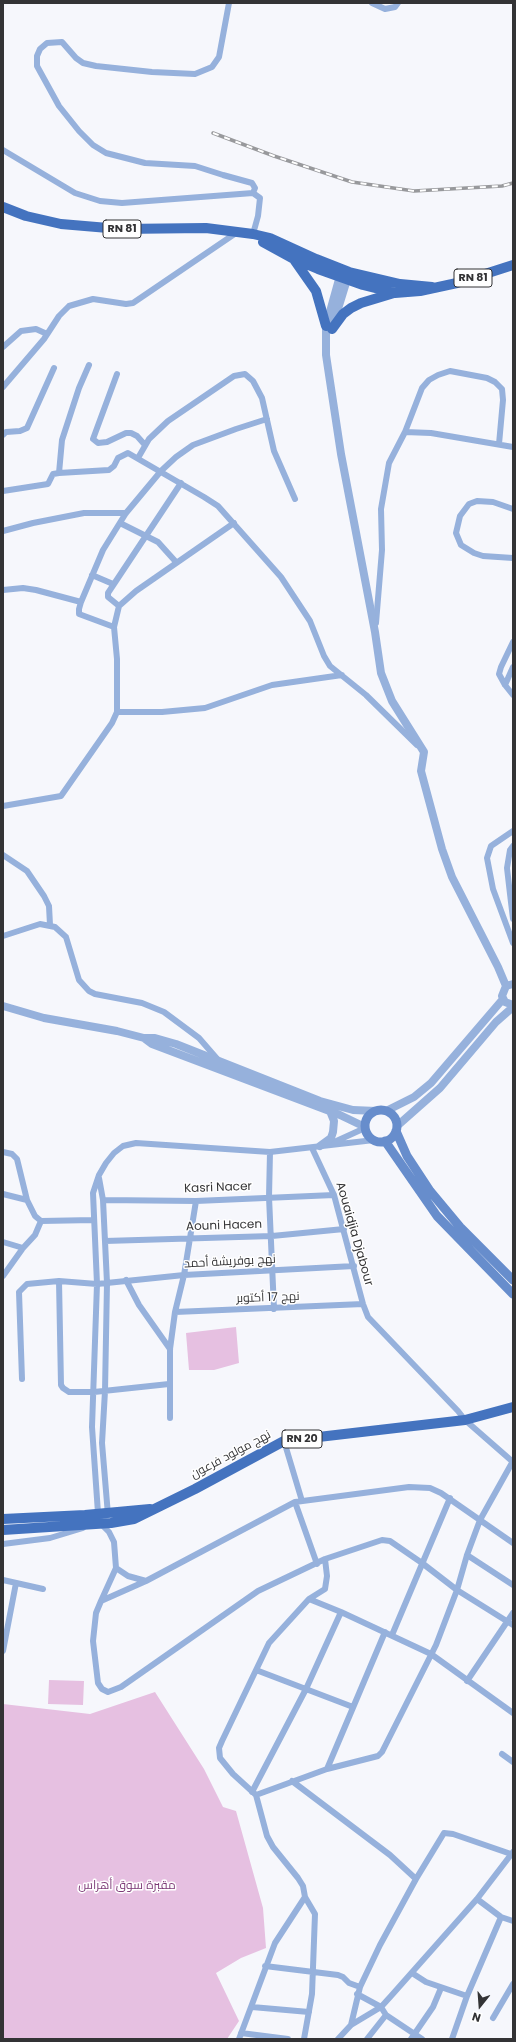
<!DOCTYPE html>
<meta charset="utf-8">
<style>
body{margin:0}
#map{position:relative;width:516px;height:2042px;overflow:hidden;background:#f6f7fc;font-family:Poppins,sans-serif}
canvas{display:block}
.frame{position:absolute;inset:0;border:4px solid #333335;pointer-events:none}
.north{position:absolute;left:460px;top:1986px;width:40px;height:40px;-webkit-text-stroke:3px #fff;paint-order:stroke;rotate:197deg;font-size:11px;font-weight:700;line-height:16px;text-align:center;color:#333335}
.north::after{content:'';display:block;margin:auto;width:14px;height:18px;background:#333335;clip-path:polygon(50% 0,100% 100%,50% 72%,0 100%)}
</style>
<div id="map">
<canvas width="516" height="2042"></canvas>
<div class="frame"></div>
<div class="north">N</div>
</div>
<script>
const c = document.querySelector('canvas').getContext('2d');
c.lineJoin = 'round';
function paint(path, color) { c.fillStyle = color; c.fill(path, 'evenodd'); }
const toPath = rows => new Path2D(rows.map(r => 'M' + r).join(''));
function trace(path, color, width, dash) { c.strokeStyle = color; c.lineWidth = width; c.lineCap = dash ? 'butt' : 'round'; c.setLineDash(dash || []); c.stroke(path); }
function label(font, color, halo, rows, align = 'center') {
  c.font = font + ' Poppins,Cairo,sans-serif'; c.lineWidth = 3; c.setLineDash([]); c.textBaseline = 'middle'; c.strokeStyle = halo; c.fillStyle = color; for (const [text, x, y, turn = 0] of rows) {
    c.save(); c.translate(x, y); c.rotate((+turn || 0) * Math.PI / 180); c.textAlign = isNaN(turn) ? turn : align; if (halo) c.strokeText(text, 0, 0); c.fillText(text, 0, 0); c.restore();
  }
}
paint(toPath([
 [236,1327,239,1363,214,1370,189,1370,186,1333],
 [49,1680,84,1681,83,1705,48,1704],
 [155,1692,204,1769,223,1807,236,1811,263,1908,266,1948,241,1958,216,1973,239,2021,227,2039,3,2039,3,1704,90,1714]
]), '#e6c0e1');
trace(toPath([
 [229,3,219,57,212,67,195,74,152,72,96,66,83,63,76,58,62,42,47,43,40,49,37,56,37,66,59,106,79,131,93,145,106,153,145,163,195,166,223,175,252,183,255,188,253,193],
 [372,3,385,9,395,7,398,3],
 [3,150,75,193,100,201,122,203,253,193,260,198,258,216,253,234],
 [3,347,21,331,36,329,47,334],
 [117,374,93,439,98,443,107,442,126,433,131,433,137,436,145,445],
 [3,387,44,339,59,316,69,306,93,299,126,304,133,303,236,233],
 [405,432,422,388,429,380,438,375,450,371,487,378,495,382,502,389,503,400,499,444],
 [3,435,6,432,20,431,27,428,54,368],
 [138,458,149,439,168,421,234,376,245,374,253,381,262,398,274,451,295,499],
 [59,473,62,440,79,388,89,365],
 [3,491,48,484,53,474,59,473,109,470,114,466,118,458,128,453,204,497,218,506,281,577,310,621,324,656,330,666,366,695,417,745],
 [513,509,493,502,477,501,469,504,460,516,456,533,461,545,474,553,483,556,513,558],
 [120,523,158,542,176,562],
 [234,523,136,591,119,606,114,627,79,614,79,609,81,602,103,550,126,513,161,471,176,457,193,445,236,429,267,419],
 [3,531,33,523,84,513,126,513],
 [92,575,113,584],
 [3,590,23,588,36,590,81,602],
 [119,606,108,597,108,593,181,483],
 [376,623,382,550,381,509,389,463,405,432,431,433,513,447],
 [114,627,117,659,117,712,162,712,205,708,272,685,342,675],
 [513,642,501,667,499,674,505,685,513,695],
 [505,685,513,667],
 [3,806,61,796,112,723,117,712],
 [513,831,491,846,487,858,493,889,513,943],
 [3,855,27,871,44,896,49,906,50,925],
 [510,894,507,868,510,850,513,846],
 [513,895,510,894,513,919],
 [3,936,40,924,55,927,66,937,79,980,89,991,95,994,142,1003,164,1012,199,1038,219,1061],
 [374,1140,270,1152,136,1143,123,1146,114,1153,106,1163,99,1175,93,1193,97,1284,92,1427,98,1513,101,1524,109,1532,114,1542,116,1568,128,1576,146,1581,295,1502,409,1487,430,1488,441,1493,513,1543],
 [332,1143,365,1128],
 [312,1148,334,1195,363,1304,368,1317,458,1411,465,1420,513,1462],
 [3,1152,12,1154,17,1159,27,1200,35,1216,41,1221],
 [270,1152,269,1197,274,1309],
 [99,1178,103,1200,107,1283,105,1391,102,1443,108,1515],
 [3,1194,27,1200],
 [103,1200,196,1201,334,1195],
 [105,1241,272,1236,344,1229],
 [3,1242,23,1248],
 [3,1276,23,1248,35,1235,41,1221,94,1220],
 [126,1280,139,1305,170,1349],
 [175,1312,363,1304],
 [22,1379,19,1292,27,1284,59,1281],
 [169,1384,94,1392,69,1392,63,1388,61,1385,59,1281,97,1284,184,1275,354,1266],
 [170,1418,170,1349,175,1312,184,1275,196,1201],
 [284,1441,302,1501],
 [513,1461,480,1520,467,1555,457,1590,436,1645,382,1752,378,1756,327,1769,256,1795,233,1774,220,1758,219,1748,222,1741,269,1643,309,1599,325,1589,327,1576,325,1559,382,1540,390,1541,422,1563,457,1590,513,1625],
 [295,1502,317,1564],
 [3,1544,50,1538,83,1528],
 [467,1555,513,1585],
 [116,1568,101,1601,146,1581],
 [3,1580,43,1589],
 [309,1599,341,1612,431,1654,513,1713],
 [101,1601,96,1613,93,1641,98,1683,102,1689,108,1692,121,1687,258,1591,325,1559],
 [392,1635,450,1498],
 [3,1651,16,1583],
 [256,1670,353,1707],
 [467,1681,513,1613],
 [502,1754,513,1762],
 [327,1769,385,1632],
 [292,1781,390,1855,416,1879,380,1945,360,1987,351,2025],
 [252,1792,306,1689,341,1612],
 [256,1795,267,1836,273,1847,298,1878,303,1886,305,1897,315,1914,312,1994,304,2039],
 [416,1879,444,1833,453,1834,511,1854],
 [477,1899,501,1917,513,1921],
 [265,1966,338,1975,343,1977,349,1983,360,1987],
 [412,1973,426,1982,467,1996],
 [357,1994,381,2007,386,2015,422,2039],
 [252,2007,309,2012],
 [493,2018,513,1984],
 [241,2033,288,2039],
 [239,2039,275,1943,305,1897],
 [338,2039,351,2025,381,2007,391,1996,477,1899,513,1852],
 [367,2039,386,2015],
 [411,2039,433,2007,441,1988],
 [452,2039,467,1996,501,1917]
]), '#96b1dc', 6);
trace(toPath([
 [341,272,326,326,326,355,341,454,375,632,381,673,392,701,424,752,421,771,442,849,452,877,498,967,506,986],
 [333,325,349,273],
 [513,984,506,986,502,996,505,1002,513,1005],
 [3,1006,44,1018,117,1031,144,1038,152,1044,340,1115,365,1127],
 [144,1038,155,1038,176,1044,320,1101,353,1110,376,1111],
 [386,1111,414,1097,431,1083,503,999],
 [397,1126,440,1088,496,1022,513,1007],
 [320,1146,331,1138,333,1132,334,1121,330,1111]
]), '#96b1dc', 8);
trace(toPath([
 '365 1126a16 16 0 1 1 32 0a16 16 0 1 1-32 0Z',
 [396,1131,407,1156,430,1191,460,1227,513,1280],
 [385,1141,437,1216,513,1294]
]), '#678dcc', 9);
trace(toPath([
 [3,207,26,216,61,224,120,229,206,228,253,234,270,238,316,259,349,272,400,284,432,287],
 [263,242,294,259,318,269,363,285,395,293,420,291,457,283,513,265],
 [295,261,316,291,326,326],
 [332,329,343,314,351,308,361,303,394,293],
 [3,1519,85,1515,150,1509],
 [3,1530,111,1523,134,1519,195,1489,284,1441,465,1420,513,1407]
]), '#4473bf', 10);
const rail = toPath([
 [213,133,274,156,352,182,414,191,502,186,513,183]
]);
trace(rail, '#98999c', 3.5);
trace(rail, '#fff', 2, [6]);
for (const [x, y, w] of [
 [122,229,38],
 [473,278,38],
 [302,1439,40]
]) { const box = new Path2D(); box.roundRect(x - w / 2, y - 9, w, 18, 3); c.fillStyle = '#fff'; c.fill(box); trace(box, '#333335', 1); }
label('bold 11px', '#333335', null, [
 ["RN 81",122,229],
 ["RN 81",473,278],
 ["RN 20",302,1439]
]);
label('12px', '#333335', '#fff', [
 ["Kasri Nacer",218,1188,-2],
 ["Aouni Hacen",224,1226,-2],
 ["Aouaidjia Djabour",354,1234,74],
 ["نهج بوفريشة أحمد",230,1262,-3],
 ["نهج 17 أكتوبر",268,1298,-2],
 ["نهج مولود فرعون",231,1455,-28]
]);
label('12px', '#7d3a77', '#fff', [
 ["مقبرة سوق أهراس",127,1886]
]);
</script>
